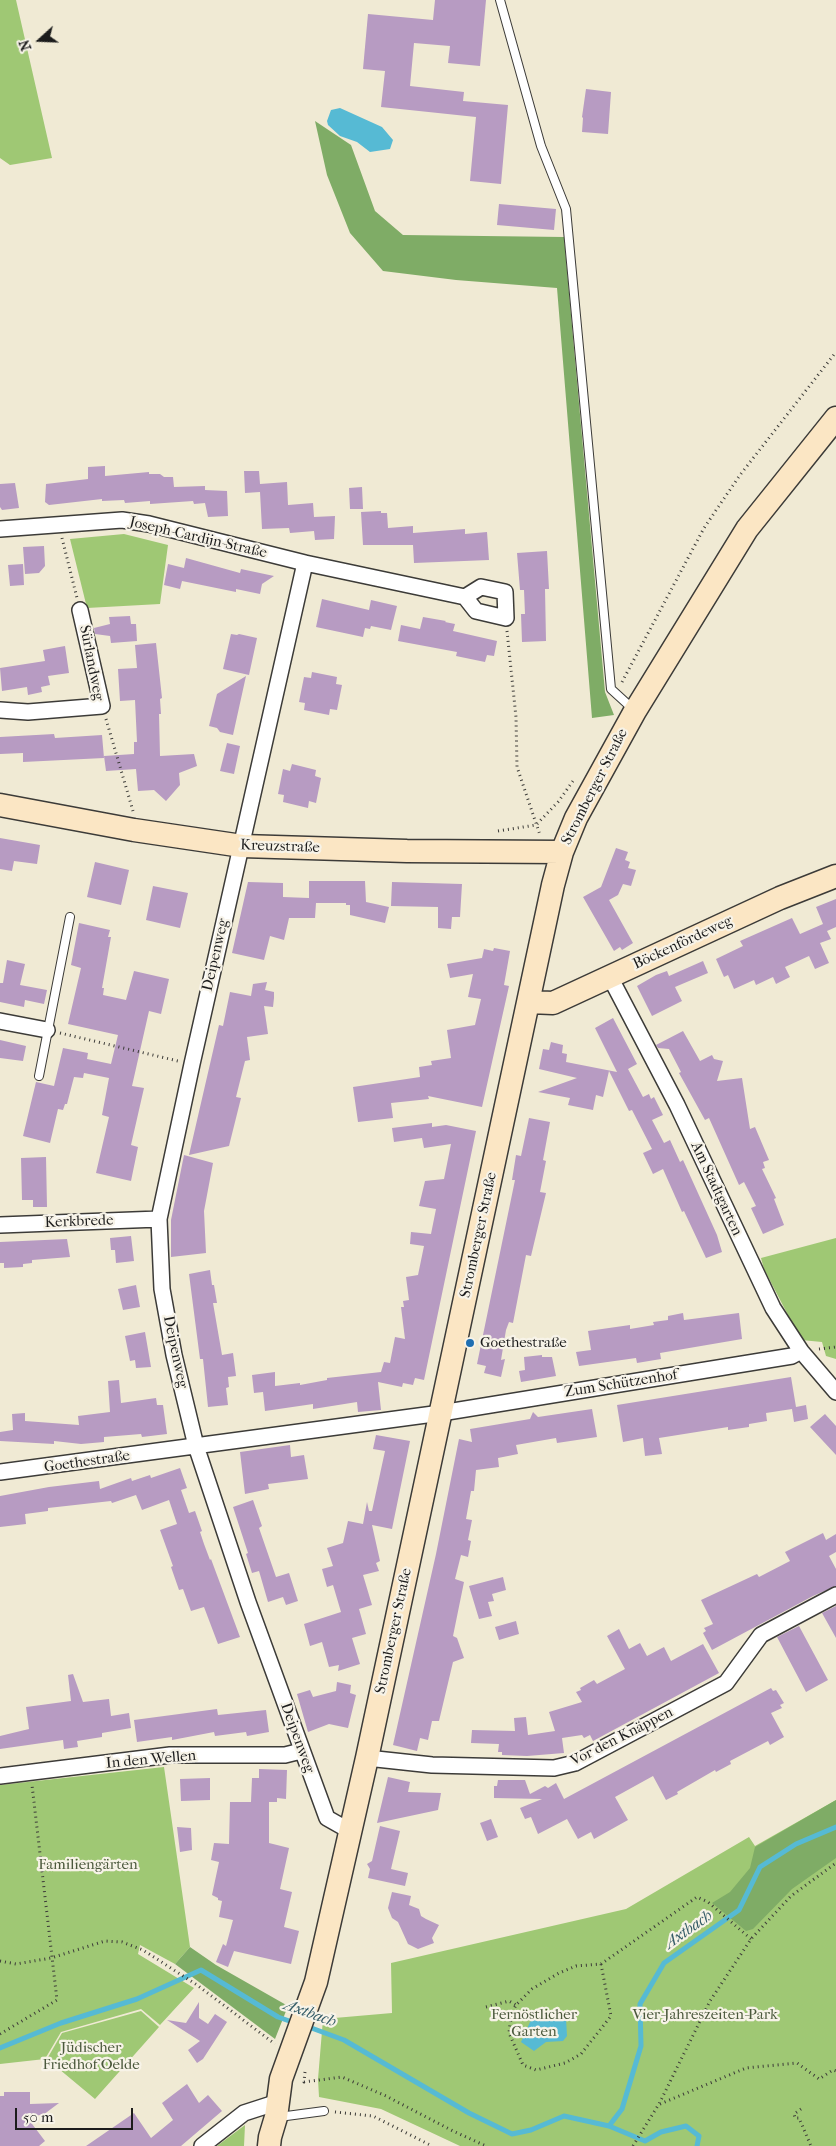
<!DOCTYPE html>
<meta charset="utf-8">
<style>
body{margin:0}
#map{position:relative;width:836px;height:2146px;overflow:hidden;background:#f0ead4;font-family:"IM FELL French Canon",serif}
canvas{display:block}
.north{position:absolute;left:15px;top:15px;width:50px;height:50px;-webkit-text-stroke:4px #f7f3e8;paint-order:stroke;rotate:250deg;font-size:14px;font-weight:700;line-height:20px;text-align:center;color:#1c1c1c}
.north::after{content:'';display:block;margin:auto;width:18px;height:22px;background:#1c1c1c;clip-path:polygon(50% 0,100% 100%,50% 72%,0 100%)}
.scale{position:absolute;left:15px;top:2108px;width:118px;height:22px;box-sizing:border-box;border:2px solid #1c1c1c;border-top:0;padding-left:6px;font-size:15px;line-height:18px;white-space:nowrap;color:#1c1c1c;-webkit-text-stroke:4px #f7f3e8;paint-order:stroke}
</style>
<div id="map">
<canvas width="836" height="2146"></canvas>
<div class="north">N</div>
<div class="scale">50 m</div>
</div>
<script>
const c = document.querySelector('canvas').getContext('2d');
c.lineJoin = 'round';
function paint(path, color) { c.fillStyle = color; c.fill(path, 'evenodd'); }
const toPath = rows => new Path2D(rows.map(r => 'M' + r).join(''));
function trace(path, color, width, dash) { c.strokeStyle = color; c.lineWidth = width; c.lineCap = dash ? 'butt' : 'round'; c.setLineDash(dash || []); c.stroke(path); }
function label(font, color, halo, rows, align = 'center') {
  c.font = font + ' "IM FELL French Canon",serif'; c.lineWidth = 4.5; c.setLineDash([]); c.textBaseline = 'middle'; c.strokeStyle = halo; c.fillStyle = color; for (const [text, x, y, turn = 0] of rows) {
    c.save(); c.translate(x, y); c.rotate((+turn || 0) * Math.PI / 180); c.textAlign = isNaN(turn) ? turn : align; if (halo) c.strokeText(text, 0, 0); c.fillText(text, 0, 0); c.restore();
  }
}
paint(toPath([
 [0,0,16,0,52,158,10,165,0,158],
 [124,534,168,545,160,604,87,608,70,539],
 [836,1238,836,1359,826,1356,822,1342,801,1340,764,1269,761,1258],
 [164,1767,190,1947,175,1964,140,1945,138,1954,194,1988,160,2025,141,2009,61,2032,45,2059,0,2064,0,1785],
 [836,1800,836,2146,460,2146,381,2109,319,2097,318,2079,323,2019,392,2013,391,1963,626,1909,749,1837,755,1846],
 [141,2011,159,2027,95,2099,47,2059,62,2033],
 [245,2125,244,2146,217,2146]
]), '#9fc874');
paint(toPath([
 [315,121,351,145,375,211,403,235,564,237,605,692,614,715,592,718,557,288,456,280,383,271,350,233,327,175],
 [836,1800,836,1858,792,1889,753,1929,746,1931,712,1903,730,1892,750,1868,755,1847],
 [190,1947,216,1965,288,2006,275,2039,175,1964]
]), '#7fac66');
paint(toPath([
 [340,108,382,127,393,140,390,149,370,152,357,142,340,136,328,125,327,121,331,110],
 [555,2010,566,2018,567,2036,563,2041,546,2042,534,2051,521,2042,530,2022,535,2017,539,2021]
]), '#56bad4');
trace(toPath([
 [306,2026,344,2040,469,2113,512,2134,531,2130,564,2116,609,2126,645,2141,661,2132,686,2126,699,2136,697,2146],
 [0,2048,61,2023,137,1999,201,1970,278,2017,295,2023],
 [609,2126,622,2109,641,2046,640,2004,664,1963,739,1910,760,1867,796,1844,836,1827]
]), '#56bad4', 5);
paint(toPath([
 [435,0,486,0,480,66,448,63,450,46,414,43,410,86,464,92,463,101,508,105,501,184,470,181,476,117,381,107,385,71,363,69,368,14,433,20],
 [586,89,611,92,608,134,582,132,583,118,582,117],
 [499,204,556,209,554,230,497,225],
 [105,466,105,476,149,472,149,474,160,474,164,477,173,477,174,487,205,486,205,490,227,491,228,516,208,517,205,503,194,504,193,501,150,504,150,501,125,503,124,500,102,501,102,499,49,505,45,502,46,484,88,479,88,467],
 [244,471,259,471,260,484,287,482,288,505,313,503,314,517,335,516,334,539,315,540,314,531,290,533,289,528,262,529,260,492,245,493],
 [15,483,19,508,2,510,0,507,0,484],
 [362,487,363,509,350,509,349,488],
 [381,511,381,513,387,513,388,528,413,526,413,533,465,529,465,534,487,532,489,560,414,563,413,545,363,545,361,512],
 [44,546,45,566,39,573,25,574,23,547],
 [547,551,549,589,545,589,546,641,522,642,521,614,525,614,524,590,520,590,517,553],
 [186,558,240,573,241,569,274,576,262,584,260,594,236,589,236,592,182,581,180,589,164,585,168,564,184,568],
 [23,564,24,585,10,586,8,565],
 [322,599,369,610,371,600,397,606,391,630,371,626,370,629,365,628,363,637,316,627],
 [130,616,131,624,136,624,137,641,111,643,110,636,95,634,94,628,110,624,109,617],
 [423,617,446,621,445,622,455,624,453,631,497,641,494,656,487,655,485,662,456,656,457,652,398,641,401,625,420,629],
 [231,634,237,635,239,634,257,638,249,675,223,669],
 [156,643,162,698,160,699,161,714,159,714,160,756,194,754,197,766,179,773,180,785,166,801,154,790,138,791,136,769,106,771,104,756,134,754,134,742,137,742,135,700,120,701,118,669,137,668,135,645],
 [65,646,69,673,48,676,50,685,41,687,42,692,28,695,27,687,2,691,0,668,45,661,43,650],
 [312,672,337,677,336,684,342,685,337,710,330,709,329,715,304,710,305,703,299,702,304,677,311,678],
 [246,676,233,735,220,732,217,728,209,726,217,694],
 [54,734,55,738,102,735,104,758,23,762,23,753,0,754,0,737],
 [227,743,240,746,234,774,220,771],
 [292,764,316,770,315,776,321,778,316,803,309,801,308,808,283,802,284,795,278,794,283,769,290,771],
 [0,838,40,845,37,864,14,861,12,871,0,869],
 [616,848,628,852,625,860,630,862,628,868,636,870,631,886,623,884,618,895,609,900,633,943,622,950,620,947,614,951,583,897,601,887],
 [95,862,129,870,121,905,87,897],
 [309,881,365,881,366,902,389,907,385,923,350,915,350,905,346,905,346,903,316,903,315,918,289,918,284,940,270,936,264,960,232,953,248,882,283,883,283,897,309,898],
 [392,882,462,884,460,917,452,917,451,929,438,928,438,907,391,906],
 [153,886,188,893,180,928,146,920],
 [836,899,836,927,827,931,831,939,820,943,829,963,815,969,809,956,785,967,790,977,776,984,773,977,756,985,754,980,734,989,728,975,724,977,716,959,743,946,740,941,792,918,800,934,823,924,816,907],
 [79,923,110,930,108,937,111,937,102,988,104,988,103,995,126,1000,134,971,169,979,161,1014,149,1011,132,1086,144,1088,131,1145,138,1147,131,1181,96,1173,109,1117,102,1115,109,1078,84,1073,83,1078,74,1077,67,1104,65,1104,63,1110,58,1109,50,1143,23,1136,36,1082,54,1086,63,1048,88,1053,87,1059,111,1064,118,1035,68,1024,81,968,71,965],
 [494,948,510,951,504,985,509,986,482,1107,428,1096,429,1099,391,1103,393,1118,358,1122,353,1087,420,1077,419,1067,432,1065,431,1061,451,1058,447,1030,475,1025,481,999,468,997,473,974,450,978,447,964,482,958,484,949,493,951],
 [7,960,25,964,20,985,47,990,44,1004,25,1000,24,1007,0,1002,0,983,3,983],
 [703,961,708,973,675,987,682,1001,652,1016,637,986,656,975,667,971,669,976],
 [267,982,265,990,274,992,274,998,273,1007,264,1006,268,1034,247,1037,250,1060,245,1061,236,1097,241,1098,229,1146,189,1155,219,1025,223,1026,230,992,251,996,253,984],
 [613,1018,637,1064,628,1069,643,1097,649,1094,651,1099,654,1097,663,1115,652,1120,664,1143,670,1140,680,1162,683,1160,717,1235,722,1252,706,1258,684,1211,682,1212,663,1169,653,1174,643,1153,652,1149,632,1110,629,1111,609,1071,603,1097,596,1095,593,1110,568,1105,570,1098,538,1092,577,1078,539,1069,543,1049,549,1050,551,1042,563,1045,562,1053,567,1054,566,1062,617,1072,595,1028],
 [683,1031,700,1061,712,1055,714,1059,723,1061,717,1081,742,1078,750,1129,755,1127,769,1160,763,1162,765,1168,762,1169,776,1198,774,1199,784,1225,763,1234,751,1208,756,1206,744,1182,739,1185,709,1118,705,1120,679,1073,681,1072,669,1049,658,1048,656,1045],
 [0,1040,26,1046,23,1061,0,1058],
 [529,1118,550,1122,543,1160,546,1161,540,1192,546,1193,531,1256,526,1255,513,1323,509,1322,506,1330,501,1360,505,1359,501,1377,484,1373,486,1366,477,1364,515,1180,512,1180,516,1155,521,1156],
 [432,1123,432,1127,446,1125,476,1131,424,1380,415,1378,413,1385,403,1383,402,1387,378,1382,381,1410,358,1412,357,1402,313,1409,313,1404,265,1411,263,1392,254,1393,252,1375,275,1372,275,1386,300,1383,300,1385,327,1380,327,1378,381,1372,384,1362,390,1363,395,1337,405,1339,401,1307,404,1307,403,1301,409,1300,406,1277,418,1275,424,1246,410,1244,411,1232,431,1234,436,1209,419,1206,425,1181,444,1179,451,1144,424,1148,422,1138,394,1142,392,1128],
 [184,1155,213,1163,204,1211,206,1253,171,1257,171,1220],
 [46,1157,47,1207,33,1207,33,1200,22,1200,21,1158],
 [131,1236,134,1261,116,1263,115,1250,111,1250,110,1238],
 [67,1239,70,1257,32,1260,32,1263,23,1264,23,1267,4,1268,4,1263,0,1263,0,1242],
 [210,1270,212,1285,214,1285,217,1303,213,1303,222,1355,233,1353,236,1376,228,1377,229,1387,226,1388,228,1405,208,1407,203,1359,200,1359,189,1274],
 [136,1285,140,1307,123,1310,118,1289],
 [683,1313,684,1320,739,1313,742,1339,660,1353,661,1359,637,1363,636,1358,579,1366,576,1352,591,1350,588,1331,630,1325,630,1329,654,1325,653,1322,668,1320,668,1316],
 [145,1332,151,1367,136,1368,135,1360,130,1361,125,1336],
 [542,1355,542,1357,552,1357,556,1376,521,1382,519,1371,525,1370,524,1357],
 [791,1377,796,1407,806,1405,808,1419,794,1422,792,1409,766,1413,767,1421,749,1424,749,1427,728,1430,728,1427,659,1438,662,1454,645,1456,643,1438,623,1442,617,1405],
 [119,1380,121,1403,156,1398,157,1405,163,1405,167,1434,142,1437,141,1434,104,1437,104,1442,81,1444,54,1441,54,1444,0,1441,0,1432,13,1430,12,1414,25,1413,25,1421,79,1425,78,1416,110,1412,108,1381],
 [592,1409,597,1437,557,1443,556,1438,516,1445,518,1454,498,1458,499,1467,476,1470,474,1491,471,1491,466,1519,472,1520,468,1540,471,1541,468,1557,461,1555,455,1579,464,1582,453,1636,457,1638,464,1658,453,1662,439,1721,432,1721,428,1740,420,1738,417,1751,393,1745,436,1554,459,1439,472,1442,470,1429,530,1419,533,1412,538,1417],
 [825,1414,836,1426,836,1455,810,1427],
 [376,1435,410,1441,392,1529,372,1525,380,1561,376,1563,379,1571,363,1575,372,1605,359,1609,366,1634,352,1638,360,1664,338,1671,339,1665,329,1667,322,1642,310,1646,304,1624,341,1612,333,1585,327,1587,322,1569,333,1566,327,1548,343,1543,348,1521,363,1524,367,1502,369,1511,372,1511,385,1451,373,1449],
 [290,1445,291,1457,304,1455,308,1479,268,1484,269,1489,245,1494,240,1452],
 [180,1468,187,1488,181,1490,189,1513,195,1511,202,1531,200,1532,204,1544,210,1560,211,1559,240,1637,218,1644,204,1607,191,1611,183,1589,179,1590,171,1567,173,1566,160,1530,177,1524,169,1500,142,1510,136,1495,112,1503,111,1501,48,1508,48,1511,25,1514,26,1524,0,1527,0,1496,49,1487,99,1481,100,1489,131,1478,132,1481,150,1475,151,1478],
 [253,1500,262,1526,259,1528,276,1577,289,1573,298,1601,286,1605,283,1597,268,1602,259,1571,252,1573,246,1554,248,1553,233,1507],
 [823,1533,826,1540,836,1534,836,1552,829,1556,836,1569,836,1586,813,1596,712,1650,703,1633,706,1631,704,1628,713,1624,701,1600,757,1574,759,1577,790,1561,785,1552],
 [503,1577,506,1590,492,1594,494,1601,488,1602,492,1616,479,1619,469,1586],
 [836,1606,836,1638,822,1613],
 [516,1621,519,1634,499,1640,495,1627],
 [799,1626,828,1680,806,1692,777,1637],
 [619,1629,629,1649,640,1643,647,1656,664,1647,671,1661,703,1644,719,1673,593,1741,590,1735,584,1738,582,1735,562,1738,564,1753,527,1756,502,1755,502,1752,498,1752,499,1744,471,1743,472,1730,515,1731,514,1718,526,1717,528,1735,555,1731,549,1712,582,1702,576,1692,581,1690,580,1688,594,1680,597,1684,625,1669,607,1636],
 [73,1674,83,1702,109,1699,111,1716,129,1713,131,1728,102,1733,102,1737,77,1741,78,1747,64,1749,63,1740,0,1749,0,1736,29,1729,26,1707,71,1701,68,1675],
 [337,1682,351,1685,350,1693,356,1695,348,1728,329,1724,308,1732,297,1694,310,1690,313,1697,336,1691],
 [771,1688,773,1691,776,1690,784,1703,780,1705,782,1708,771,1713,784,1737,770,1745,768,1741,730,1761,731,1764,716,1772,715,1770,677,1792,678,1794,666,1800,653,1776,615,1797,628,1820,594,1839,591,1832,578,1839,567,1819,538,1834,531,1817,525,1819,520,1808,542,1799,494,1798,494,1786,497,1786,498,1780,525,1780,530,1794,545,1786,548,1788,556,1783,564,1799],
 [217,1709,218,1715,266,1710,269,1732,247,1736,246,1732,215,1736,214,1732,172,1740,172,1737,137,1742,134,1720],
 [259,1769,287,1770,286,1799,277,1798,277,1802,269,1802,269,1843,289,1848,280,1889,292,1892,284,1927,299,1931,291,1964,234,1951,228,1967,216,1962,223,1944,226,1946,233,1920,219,1917,222,1901,218,1900,218,1898,212,1895,219,1862,211,1860,214,1843,229,1844,230,1802,251,1802,252,1778,259,1778],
 [388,1777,410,1782,408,1792,441,1793,438,1810,377,1823],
 [210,1778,210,1800,181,1801,180,1779],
 [491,1819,498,1837,487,1841,480,1823],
 [380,1826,400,1831,391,1869,408,1873,405,1886,368,1878,370,1869,367,1864,372,1861],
 [177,1827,191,1828,192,1850,180,1852],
 [392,1892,411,1896,409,1905,419,1909,421,1916,426,1919,439,1925,432,1938,434,1943,418,1949,408,1944,398,1922,392,1918,388,1908],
 [199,2002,199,2018,208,2024,215,2014,227,2022,203,2059,197,2063,188,2050,200,2041,167,2020,186,2023],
 [187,2084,199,2103,208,2095,222,2111,181,2146,86,2146,134,2113,151,2138,173,2120,162,2103],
 [4,2092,30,2092,30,2104,59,2103,43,2115,26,2116,45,2141,39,2146,0,2146,0,2096,4,2096]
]), '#b79bc2');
const lane = toPath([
 [500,0,541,146,566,209,611,689,634,710],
 [39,1076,70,917],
 [279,2117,324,2111]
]);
const street = toPath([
 [0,529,122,520,149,524,305,563],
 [0,710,28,712,102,706,80,610],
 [610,977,677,1105,773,1308,801,1351,836,1392],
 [0,1021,47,1030],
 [0,1225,159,1219],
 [0,1472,441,1413,792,1356,801,1351],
 [367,1758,432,1765,554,1768,575,1763,726,1683,761,1635,836,1595],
 [0,1776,170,1755,285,1755,301,1751],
 [350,1831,327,1818,248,1602,196,1446,174,1355,162,1289,159,1219,192,1064,305,563,465,597,476,611,506,618,505,592,481,587,465,597],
 [202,2146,244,2113,278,2102]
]);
const secondary = toPath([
 [0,805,134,830,242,846,407,851,562,852],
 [529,1002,553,1003,780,898,836,876],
 [269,2146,270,2137,276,2117,281,2079,316,1982,367,1758,553,885,562,852,576,818,635,711,747,529,836,418]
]);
trace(lane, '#3c3b38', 10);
trace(street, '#3c3b38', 18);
trace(secondary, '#3c3b38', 25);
trace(toPath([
 [62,538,77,598],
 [507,631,516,717,517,767,540,835],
 [622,682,704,528,740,475,836,352],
 [106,719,133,811],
 [498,831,536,825,558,802,573,781],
 [60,1033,178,1061],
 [819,1349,836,1347],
 [0,1961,16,1964,51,1958,105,1941,122,1942,143,1950,197,1985,275,2044],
 [601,1964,611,2016,581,2054,565,2063,536,2070,523,2065,509,2033,511,2015,516,2005,532,1989,559,1973,576,1966,601,1964,697,1897,708,1902,751,1939],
 [486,2007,509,2001,516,2005],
 [0,2034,57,2000,32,1785],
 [305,2072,304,2082,342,2077,386,2096,453,2131,486,2146],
 [660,2104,746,2068,797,2063,819,2079,833,2070,836,2071],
 [801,2109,794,2114,795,2118,799,2118,811,2146],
 [335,2112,373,2116,432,2146],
 [633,2146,659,2104,710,2001,751,1939,791,1896,836,1863]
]), '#3c3b38', 3, [1, 4]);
trace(lane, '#fff', 8);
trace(street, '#fff', 15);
trace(secondary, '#fbe6c4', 22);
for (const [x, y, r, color] of [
 [470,1343,5,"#1f6fb2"]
]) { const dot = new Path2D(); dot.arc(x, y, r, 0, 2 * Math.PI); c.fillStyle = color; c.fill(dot); trace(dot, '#f7f3e8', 2); }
label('15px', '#1c1c1c', '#f7f3e8', [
 ["Joseph-Cardijn-Straße",198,538,13],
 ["Sürlandweg",91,663,79],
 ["Stromberger Straße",595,787,-63],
 ["Kreuzstraße",280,847,2],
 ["Böckenfördeweg",683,943,-25],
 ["Deipenweg",216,955,-77],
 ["Am Stadtgarten",716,1189,65],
 ["Kerkbrede",79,1222,-2],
 ["Stromberger Straße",479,1235,-78],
 ["Deipenweg",175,1352,78],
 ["Zum Schützenhof",621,1384,-9],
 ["Goethestraße",87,1462,-8],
 ["Stromberger Straße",394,1631,-78],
 ["Vor den Knäppen",622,1737,-27],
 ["Deipenweg",297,1738,70],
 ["In den Wellen",151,1760,-5]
]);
label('15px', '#1c1c1c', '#f7f3e8', [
 ["Goethestraße",480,1343]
], 'left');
label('15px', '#4a583b', '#f7f3e8', [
 ["Familiengärten",88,1865],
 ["Fernöstlicher",534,2015],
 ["Garten",534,2032],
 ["Vier-Jahreszeiten-Park",705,2015],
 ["Jüdischer",91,2048],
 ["Friedhof Oelde",91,2065]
]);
label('italic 16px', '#335b66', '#f7f3e8', [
 ["Axtbach",689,1930,-35],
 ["Axtbach",310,2014,20]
]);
</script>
